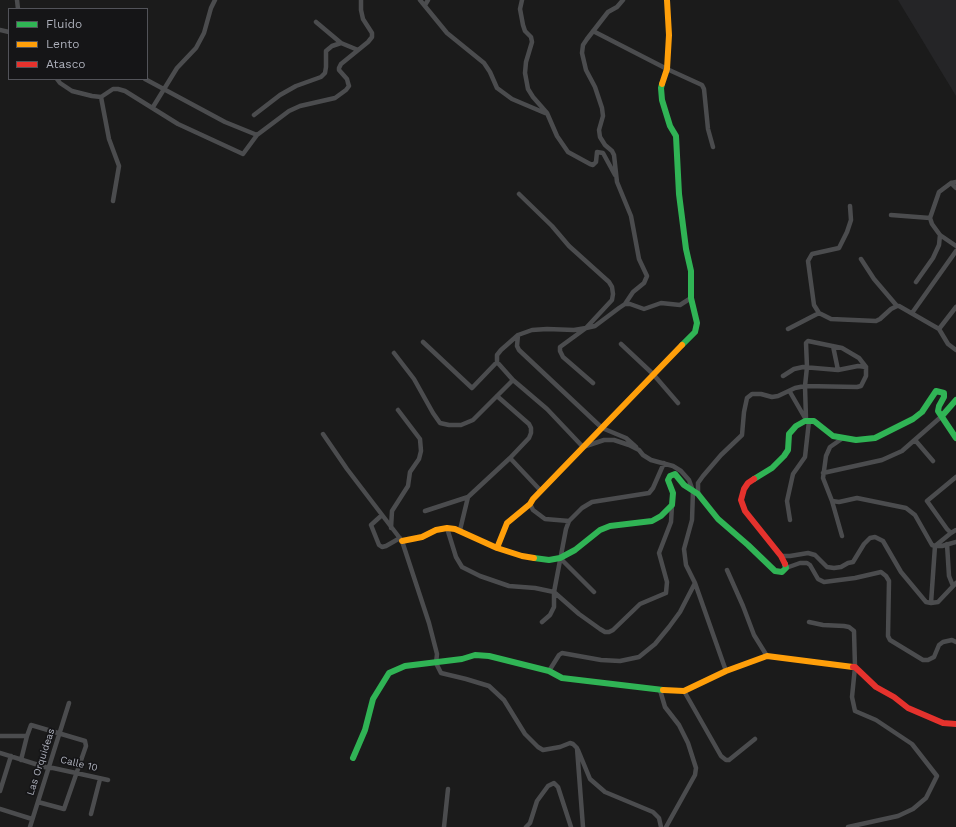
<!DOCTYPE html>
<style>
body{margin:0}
#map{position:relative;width:956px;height:827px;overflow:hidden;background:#1b1b1b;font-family:"Work Sans",sans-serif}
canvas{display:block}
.legend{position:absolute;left:8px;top:8px;width:140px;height:72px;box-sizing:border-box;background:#151517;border:1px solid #525359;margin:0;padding:5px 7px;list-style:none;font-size:12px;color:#adb0bb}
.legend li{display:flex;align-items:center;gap:8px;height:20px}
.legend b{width:20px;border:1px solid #525359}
</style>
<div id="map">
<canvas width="956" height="827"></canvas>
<ul class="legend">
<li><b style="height:5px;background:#30b455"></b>Fluido</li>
<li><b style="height:5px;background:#ff9f0a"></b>Lento</li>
<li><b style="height:5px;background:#e5322d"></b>Atasco</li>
</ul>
</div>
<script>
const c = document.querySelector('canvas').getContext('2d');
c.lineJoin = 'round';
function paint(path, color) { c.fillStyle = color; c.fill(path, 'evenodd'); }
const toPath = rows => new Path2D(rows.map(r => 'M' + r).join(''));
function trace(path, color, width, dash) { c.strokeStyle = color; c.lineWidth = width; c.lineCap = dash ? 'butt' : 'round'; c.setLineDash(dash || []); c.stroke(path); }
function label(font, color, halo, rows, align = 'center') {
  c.font = font + ' "Work Sans",sans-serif'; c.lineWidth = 3.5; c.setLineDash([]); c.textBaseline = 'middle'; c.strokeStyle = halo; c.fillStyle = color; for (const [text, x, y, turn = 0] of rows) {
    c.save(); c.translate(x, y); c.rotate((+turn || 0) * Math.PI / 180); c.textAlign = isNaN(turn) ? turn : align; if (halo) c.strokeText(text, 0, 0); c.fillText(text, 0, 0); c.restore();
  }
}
paint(toPath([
 [898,0,956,0,956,96]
]), '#252527');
trace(toPath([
 [17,0,18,9],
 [420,0,447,33,484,63,490,72,497,88,512,99,545,113],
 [522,0,520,9,523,25,525,31,531,37,532,42,526,62,525,73,528,89,533,97,547,113,557,136,568,152,590,164,593,165,596,162,597,152,603,153,615,175],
 [623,0,617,7,608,12,587,39,583,45,582,53,586,70,595,87,602,108,603,116,599,130,600,137,605,145,612,151,614,155,617,182,631,216,639,259,647,276,644,283,633,292,625,304],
 [425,5,428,0],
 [316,22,341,43,358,50],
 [0,30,9,32],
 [593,31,667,69,702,85,704,89,708,129,713,147],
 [57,79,60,83,72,91,92,96,101,97,113,89,118,89,125,91,178,124,243,154,257,135,289,111,300,106,335,98,346,90,349,86,348,83,347,79,339,70,339,68,341,64,368,42,372,37,372,33,363,19,361,10,361,0],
 [145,79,225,122,257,135],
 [101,97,109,139,119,166,113,201],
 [153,107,177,68,196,48,204,33,211,8,215,0],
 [254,115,280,95,296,86,321,77,325,73,326,67,326,51,332,46,341,43],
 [956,182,951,183,939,192,930,218,932,224,940,235,956,246],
 [951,183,956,188],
 [850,206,851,220,847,232,839,248,812,254,808,261,814,305,819,313,831,319,876,321,880,319,891,309,897,306,899,306,939,329,948,344,956,350],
 [891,215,930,218],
 [861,259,874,279,897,306],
 [916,282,933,258,939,245,940,235],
 [912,313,956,251],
 [788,329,819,313],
 [939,329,956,307],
 [518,335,517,346,519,350,602,428,626,438,636,447],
 [423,342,472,388,497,362,497,355,501,350,518,335,532,330,547,329,574,330,586,328,612,300,613,294,612,287,609,282,569,246,552,226,519,194],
 [621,344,653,374,678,403],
 [833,346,838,370],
 [394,353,414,379,433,413,440,423,449,425,461,425,473,420,513,380],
 [497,362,513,380,547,409,583,447,604,440,614,440,629,445,639,450,643,455,651,460,673,466,681,471,689,480,693,491,692,520,684,549,686,565,695,583,680,612,669,627,655,644,639,657,620,661,601,660,562,653,559,655,549,671],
 [593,383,563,357,560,351,560,347,586,328,595,326,619,308,625,304,630,304,644,309,661,303,680,305,691,298],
 [790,392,805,418],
 [808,421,806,419,805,386,807,367,806,343,808,341,842,348,859,358,866,367],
 [323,434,347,469,402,541,429,623,437,654,436,663,441,673,466,679,489,686,504,700,525,734,538,747,543,750,560,747,570,743,573,744,577,748,583,827],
 [915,440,933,461],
 [510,458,541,491],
 [823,473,882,460,902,451,942,416],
 [956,477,927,501,947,529,951,533,956,530],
 [698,494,698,483,703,476,721,455,742,435,744,412,747,398,752,394,761,394,772,397,778,396,795,388,805,386,857,387,861,386,866,376,866,367,858,366,838,370,803,367,794,369,783,376],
 [832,501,839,502,857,498,906,508,915,515,932,545,935,546,942,546,956,542],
 [530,504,533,510,545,519,569,521],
 [425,511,468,497],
 [382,515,371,525,379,545,382,547,386,546,400,538],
 [790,520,787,501,793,474,805,457,809,421],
 [391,528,392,511,408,486,410,472,419,459,421,451,420,439,398,410],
 [447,528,456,557,462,567,480,576,509,586,535,588,554,592,579,614,600,629,605,632,609,632,613,630,640,604,666,593,667,582,659,553,671,522,672,505],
 [460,530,468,497,510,458,529,438,531,433,531,428,529,424,497,396],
 [842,536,832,501,823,478,826,456,830,447,843,438],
 [947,544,949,576,953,586],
 [781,556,790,556,808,553,815,555,827,567,834,568,841,567,848,563,853,562,864,544,870,538,875,537,883,541,901,572,926,602,931,603,938,602,956,583],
 [560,558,594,592],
 [786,568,800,563,807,563,810,565,818,579,824,582,855,578,881,572,886,576,889,581,888,636,890,640,923,660,928,660,934,657,939,645,943,642,952,640,956,642],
 [727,570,743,606,754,635,767,656],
 [695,583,726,671],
 [931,603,935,546,951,533],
 [542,622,550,615,554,607,554,592,566,529,569,521,582,508,592,502,649,493,653,488,664,463],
 [809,622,823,625,844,626,849,627,854,631,855,667,852,697,855,711,876,720,912,744,937,776,926,798,913,809,898,816,848,827],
 [660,690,665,707,679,725,688,743,696,768,695,775,666,827],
 [684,691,721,756,726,760,729,760,755,739],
 [0,736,27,736],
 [578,750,590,779,605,792,653,812,659,818,661,827],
 [0,753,48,768,53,768,76,773,108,780],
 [21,760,27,736,31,725,85,741,86,746,64,809,38,802],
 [0,791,11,756],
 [0,809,32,819],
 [91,814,100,779],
 [30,827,69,703],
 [444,827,448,789],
 [526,827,530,823,537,801,548,786,554,783,558,787,571,827]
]), '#4b4c4e', 4.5);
trace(toPath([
 [662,84,661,88,662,100,670,126,676,136,679,194,686,249,691,271,691,298,697,323,695,332,682,345],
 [942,416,956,400],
 [754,479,772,468,784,456,788,450,789,434,796,426,805,421,814,421,833,436,856,440,875,438,913,419,922,412,936,391,944,393,944,397,939,406,938,411,956,438],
 [534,558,549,560,560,558,575,550,600,530,610,526,652,521,661,516,672,505,673,493,668,480,670,476,675,474,684,485,698,494,718,519,748,545,775,571,782,572,786,568,785,564],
 [353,758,365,730,373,699,389,673,405,666,462,659,475,655,489,656,549,671,562,678,663,690]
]), '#30b455', 6);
trace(toPath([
 [662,84,667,69,669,35,667,0],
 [402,541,422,537,436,530,447,528,455,529,497,548,522,556,534,558],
 [497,548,507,523,530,504,533,499,682,345],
 [663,690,684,691,726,671,767,656,853,667]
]), '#ff9f0a', 6);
trace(toPath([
 [754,479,748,483,744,489,741,500,745,511,781,556,785,564],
 [853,667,855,667,876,687,894,697,908,708,943,723,956,724]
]), '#e5322d', 6);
label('10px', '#adb0bb', '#151517', [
 ["Las Orquideas",41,762,-72],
 ["Calle 10",79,764,13]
]);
</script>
